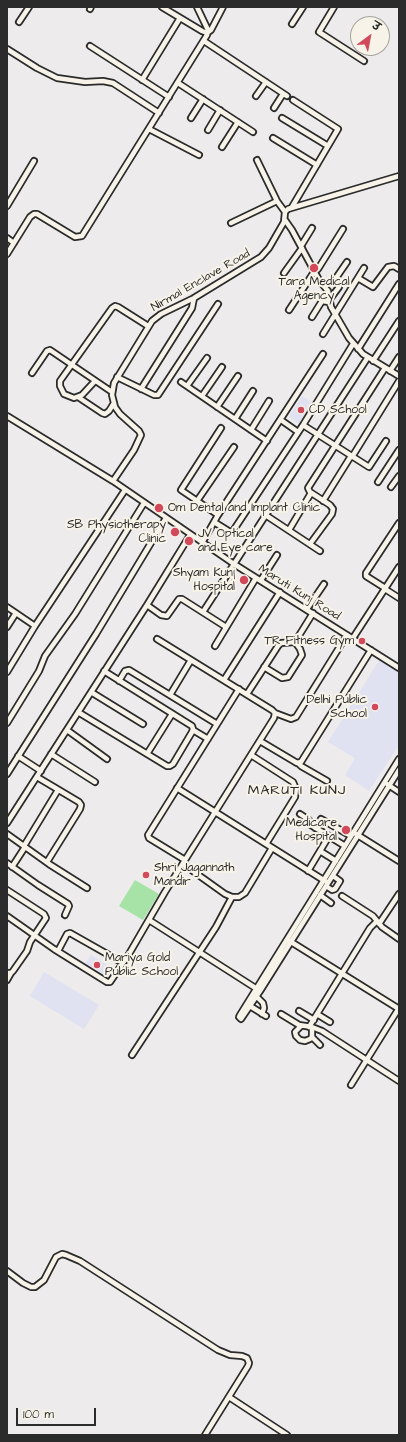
<!DOCTYPE html>
<meta charset="utf-8">
<style>
body{margin:0}
#map{position:relative;width:406px;height:1442px;overflow:hidden;background:#edebec;font-family:"Architects Daughter","Playpen Sans Deva",sans-serif}
canvas{display:block}
.frame{position:absolute;inset:0;border:8px solid #2b2b2b;pointer-events:none}
.north{position:absolute;left:350px;top:16px;width:40px;height:40px;box-sizing:border-box;background:#f7f3e8;border:1px solid #a5a39c;border-radius:50%;rotate:32deg;font-size:11px;font-weight:700;line-height:16px;text-align:center;color:#2b2b2b}
.north::after{content:'';display:block;margin:auto;width:14px;height:18px;background:#d1495b;clip-path:polygon(50% 0,100% 100%,50% 72%,0 100%)}
.scale{position:absolute;left:16px;top:1408px;width:80px;height:18px;box-sizing:border-box;border:2px solid #2b2b2b;border-top:0;padding-left:5px;font-size:12px;line-height:14px;white-space:nowrap;color:#2b2b2b;-webkit-text-stroke:3px #f7f3e8;paint-order:stroke}
</style>
<div id="map">
<canvas width="406" height="1442"></canvas>
<div class="frame"></div>
<div class="north">उ</div>
<div class="scale">100 m</div>
</div>
<script>
const c = document.querySelector('canvas').getContext('2d');
c.lineJoin = 'round';
function paint(path, color) { c.fillStyle = color; c.fill(path, 'evenodd'); }
const toPath = rows => new Path2D(rows.map(r => 'M' + r).join(''));
function trace(path, color, width, dash) { c.strokeStyle = color; c.lineWidth = width; c.lineCap = dash ? 'butt' : 'round'; c.setLineDash(dash || []); c.stroke(path); }
function label(font, color, halo, rows, align = 'center') {
  c.font = font + ' "Architects Daughter",sans-serif'; c.lineWidth = 4; c.setLineDash([]); c.textBaseline = 'middle'; c.strokeStyle = halo; c.fillStyle = color; for (const [text, x, y, turn = 0] of rows) {
    c.save(); c.translate(x, y); c.rotate((+turn || 0) * Math.PI / 180); c.textAlign = isNaN(turn) ? turn : align; if (halo) c.strokeText(text, 0, 0); c.fillText(text, 0, 0); c.restore();
  }
}
paint(toPath([
 [302,396,313,403,300,424,289,417],
 [380,659,399,671,399,745,369,791,345,775,355,758,328,742],
 [91,955,109,966,103,975,85,964],
 [44,972,99,1005,84,1029,30,996]
]), '#e0e1f1');
paint(toPath([
 [135,880,159,894,143,920,119,906]
]), '#a7e2a7');
const street = toPath([
 [162,7,202,31,207,33,211,30,223,7],
 [334,7,319,32,364,61],
 [90,9,91,7],
 [19,22,29,7],
 [292,24,303,7],
 [204,41,287,96],
 [90,46,169,97],
 [7,49,37,68,57,78,85,82,103,81,113,83,159,113],
 [142,80,180,18],
 [178,83,253,132],
 [256,96,266,82],
 [274,108,283,94],
 [191,118,203,99],
 [282,118,328,146],
 [149,129,199,155],
 [208,130,220,110],
 [273,138,317,165],
 [222,147,238,122],
 [257,160,277,201,285,212],
 [7,206,34,161],
 [292,207,338,129,293,100],
 [285,220,292,230,319,280,328,291,331,307,349,338,363,354,399,376],
 [231,223,277,201],
 [7,238,14,243],
 [301,246,312,228],
 [7,254,30,217,34,214,37,214,75,237,82,236,207,35,208,30,197,7],
 [284,273,302,248],
 [358,278,373,287,388,267,394,266,399,269],
 [330,299,339,287,336,278,347,262],
 [289,310,314,272,318,269,343,229],
 [312,317,322,301,329,302],
 [323,334,364,268],
 [358,349,399,284],
 [373,361,399,321],
 [390,371,399,357],
 [32,373,47,351,50,350,112,392],
 [117,377,154,395,158,395,218,304],
 [95,381,82,395,74,398,64,394,60,386,60,381,112,308,115,306,118,307,148,326],
 [181,382,267,441],
 [187,386,207,358],
 [141,389,192,308,194,298],
 [202,396,222,367],
 [78,397,102,413,105,414,109,411,114,403],
 [217,407,238,376],
 [7,416,113,481,234,564,399,668],
 [235,419,253,391],
 [281,420,298,432],
 [303,425,369,467,386,441],
 [251,430,269,401],
 [352,457,399,381],
 [113,481,134,450,141,435,139,431,120,414,115,407,112,395,114,383,152,321,161,314,194,298,261,257,269,248,284,222,285,212,288,209,399,176],
 [378,482,399,450],
 [391,487,399,476],
 [197,501,234,447],
 [323,501,351,456],
 [218,515,181,490,221,428],
 [267,516,320,551],
 [214,522,230,532,233,531,303,425,353,344],
 [289,530,311,493],
 [202,543,218,515,323,354],
 [310,544,332,514,333,509,330,505,310,492,308,488,385,368],
 [261,580,277,555],
 [385,588,366,576,366,573,399,523],
 [385,589,399,598],
 [147,605,161,615,167,616,179,599,182,599,226,627],
 [7,607,35,626],
 [307,609,324,584],
 [203,612,368,357],
 [7,627,16,613],
 [353,638,399,567],
 [215,646,256,578],
 [264,667,282,678,288,677,302,655,300,649,295,642],
 [7,672,35,626,125,490],
 [224,680,280,592],
 [119,681,125,671,129,670,217,724],
 [91,692,143,724],
 [247,694,278,646,281,643,295,642,313,613],
 [170,695,191,660],
 [78,712,167,766,170,766,173,764,192,732,193,729,192,726,104,671],
 [275,713,291,719,296,717,347,635],
 [7,723,39,671,45,656,75,614,144,503],
 [67,730,107,759],
 [193,730,208,739],
 [260,741,297,763,301,762,371,650],
 [51,754,95,782],
 [147,754,172,714],
 [251,755,293,782,296,789,295,797,266,844],
 [18,756,41,771],
 [399,759,240,1015,239,1017,241,1019,260,991,399,770],
 [298,763,301,766,327,781],
 [7,774,96,634,166,518],
 [37,777,79,802,81,805,80,809,47,862],
 [387,784,399,792],
 [177,788,325,881],
 [300,814,309,820,311,825,345,846],
 [7,823,147,605,190,535],
 [315,828,321,819,351,836],
 [7,834,49,864,87,888],
 [356,834,399,861],
 [24,846,58,790],
 [320,851,336,861],
 [185,860,149,838,148,835,239,689],
 [7,863,38,885,68,904,69,906,65,915],
 [183,864,225,894,232,897,239,897,245,893,272,848],
 [12,867,25,847],
 [308,871,329,836],
 [326,886,332,890,335,889,340,881,333,876],
 [7,890,44,914,46,918,30,942,27,951,13,971,11,973,7,973],
 [320,895,331,903],
 [342,896,373,916,382,927,399,939],
 [7,916,54,949,107,982,110,982,129,954,165,892,274,718,275,713,272,710,157,639],
 [149,920,257,989],
 [379,924,399,894],
 [288,940,399,1009],
 [58,951,67,934,70,933,123,963],
 [7,980,11,973],
 [257,997,263,1003,264,1008,262,1014],
 [250,1006,266,1016],
 [299,1011,314,1020],
 [281,1014,299,1025,312,1027,322,1031,399,1081],
 [317,1014,330,1022],
 [301,1026,295,1032,296,1036,300,1040,305,1041,310,1039,312,1037,312,1027],
 [309,1027,370,928,377,921],
 [312,1037,320,1045],
 [132,1055,216,927,232,897],
 [351,1085,399,1008],
 [7,1271,23,1283,31,1287,35,1287,44,1280,56,1257,62,1254,66,1255,80,1261,218,1350,230,1355,242,1356,247,1358,249,1363,248,1366,205,1435],
 [229,1397,287,1435]
]);
trace(street, '#2b2b2b', 8);
trace(street, '#f7f3e8', 4.5);
for (const [x, y, r, color] of [
 [314,268,5,"#d1495b"],
 [301,410,4,"#d1495b"],
 [159,508,5,"#d1495b"],
 [175,532,5,"#d1495b"],
 [189,541,5,"#d1495b"],
 [244,580,5,"#d1495b"],
 [362,641,4,"#d1495b"],
 [375,707,4,"#d1495b"],
 [346,830,5,"#d1495b"],
 [146,875,4,"#d1495b"],
 [97,965,4,"#d1495b"]
]) { const dot = new Path2D(); dot.arc(x, y, r, 0, 2 * Math.PI); c.fillStyle = color; c.fill(dot); trace(dot, '#f7f3e8', 1.5); }
label('12px', '#2b2b2b', '#f7f3e8', [
 ["Nirmal Enclave Road",201,281,-30],
 ["Maruti Kunj Road",299,593,32]
]);
label('12px', '#2b2b2b', '#f7f3e8', [
 ["Tara Medical",314,282,"center"],
 ["Agency",314,296,"center"],
 ["CD School",309,410],
 ["Om Dental and Implant Clinic",168,508],
 ["SB Physiotherapy",166,525,"right"],
 ["Clinic",166,539,"right"],
 ["JV Optical",198,534],
 ["and Eye care",198,548],
 ["Shyam Kunj",235,573,"right"],
 ["Hospital",235,587,"right"],
 ["TR Fitness Gym",354,641,"right"],
 ["Delhi Public",367,700,"right"],
 ["School",367,714,"right"],
 ["Medicare",337,823,"right"],
 ["Hospital",337,837,"right"],
 ["Shri Jagannath",154,868],
 ["Mandir",154,882],
 ["Mariya Gold",105,958],
 ["Public School",105,972]
], 'left');
c.letterSpacing = '1px';
label('14px', '#2b2b2b', '#f7f3e8', [
 ["MARUTI KUNJ",297,791]
]);
c.letterSpacing = '0px';
</script>
